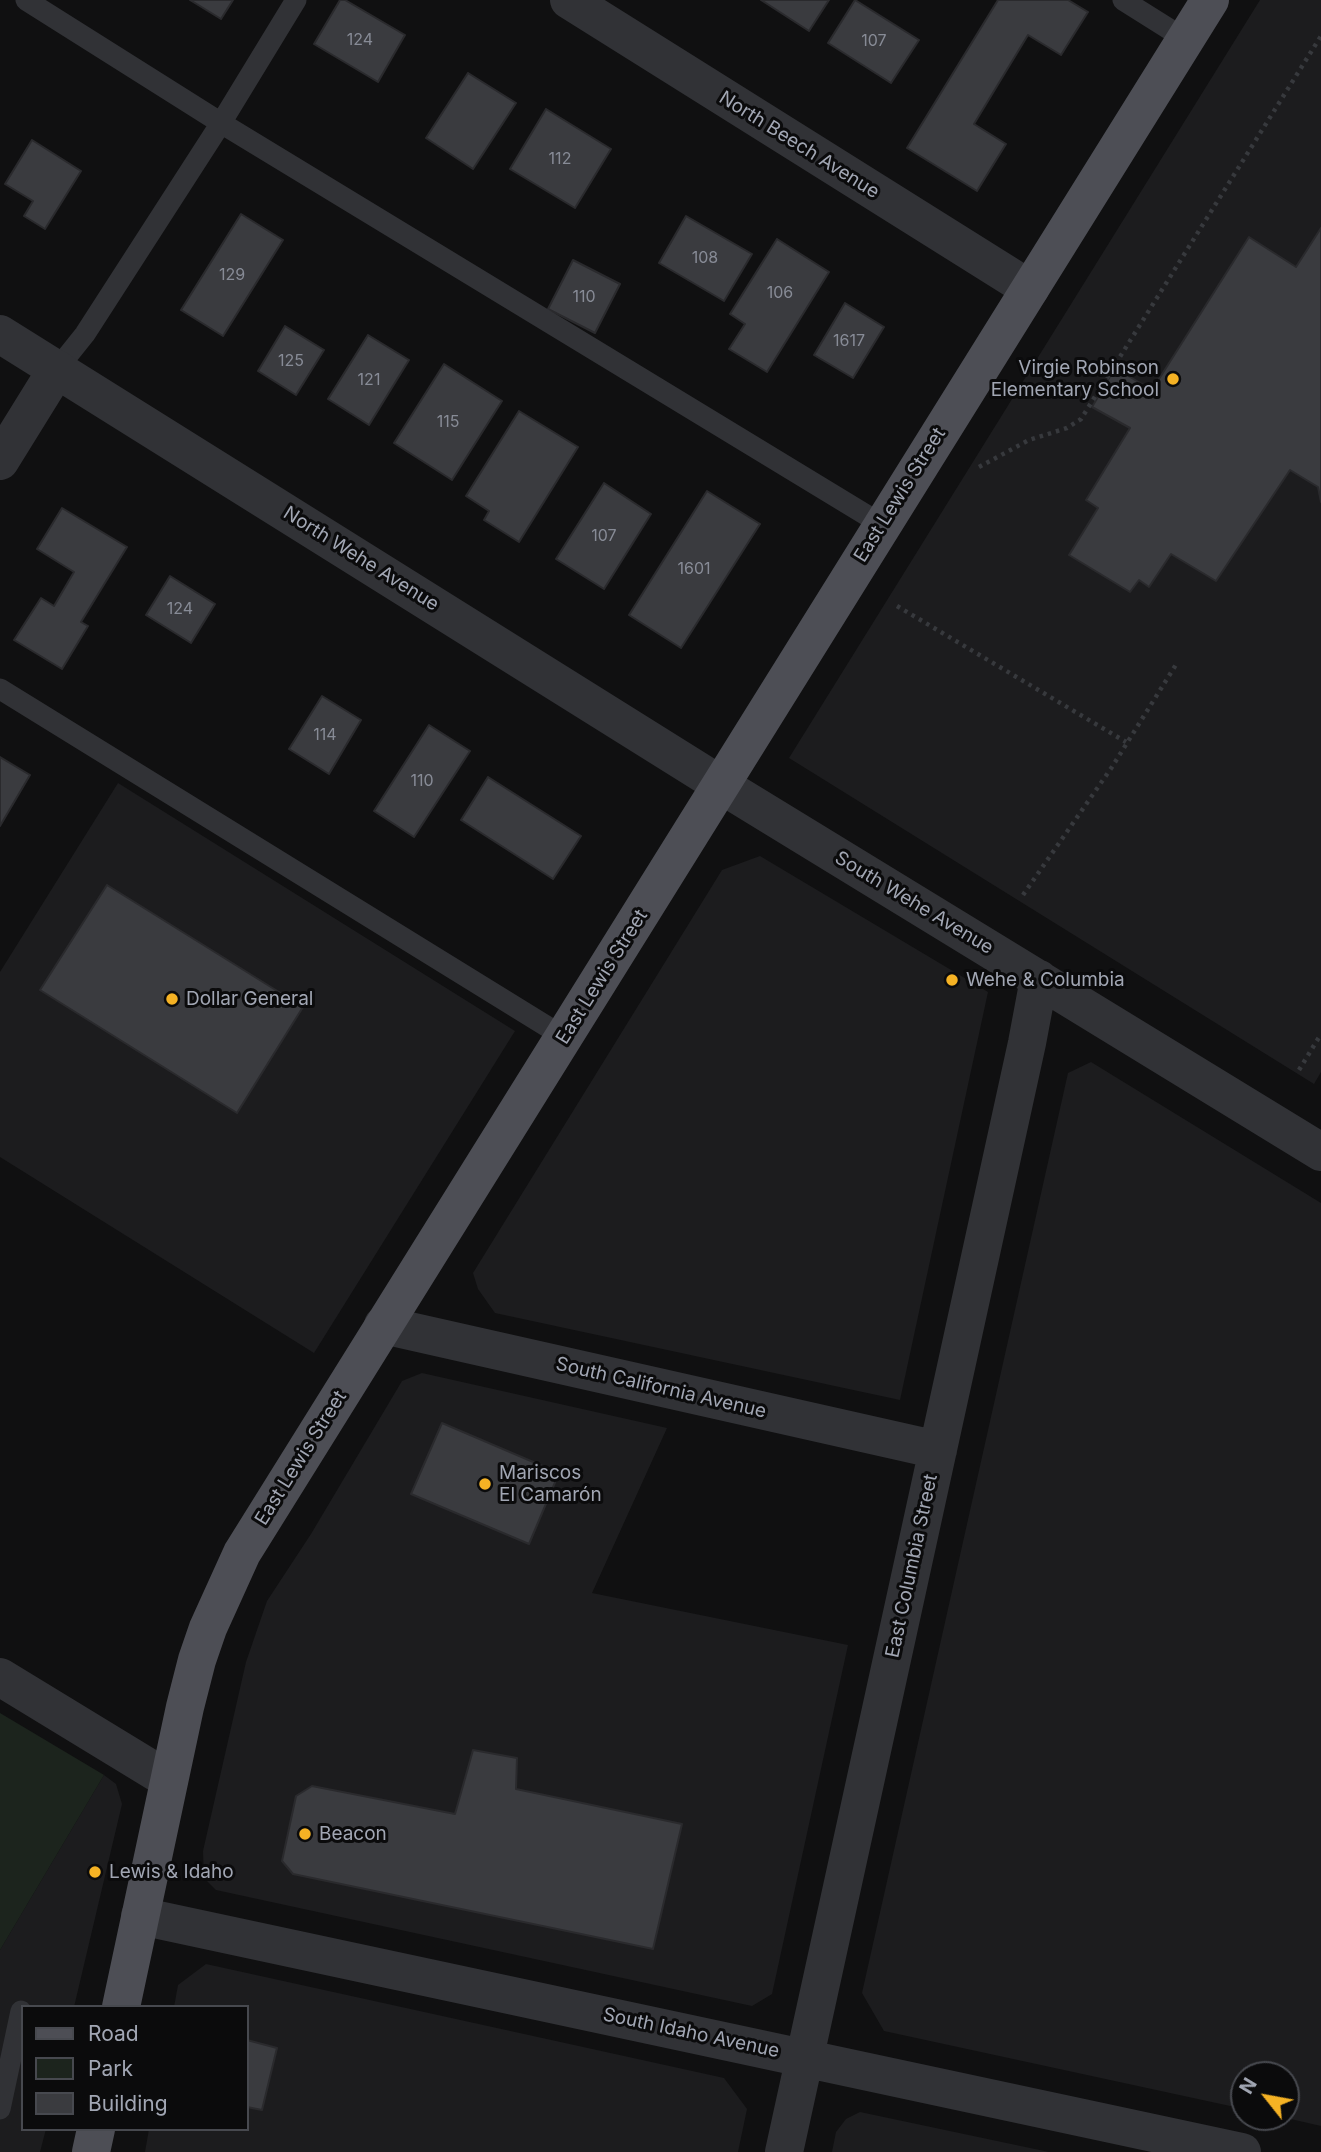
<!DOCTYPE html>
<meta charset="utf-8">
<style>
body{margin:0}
#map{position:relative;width:1321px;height:2152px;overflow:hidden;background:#101011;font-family:Inter,sans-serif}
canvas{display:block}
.legend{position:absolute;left:21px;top:2005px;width:228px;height:126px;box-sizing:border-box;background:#0b0b0c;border:2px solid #47494f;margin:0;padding:9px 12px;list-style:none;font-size:21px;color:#a1a6b3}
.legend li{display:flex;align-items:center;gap:14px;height:35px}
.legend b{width:35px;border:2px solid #47494f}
.north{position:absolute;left:1230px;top:2061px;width:70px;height:70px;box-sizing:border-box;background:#0b0b0c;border:2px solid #47494f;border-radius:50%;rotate:301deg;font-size:19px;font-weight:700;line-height:28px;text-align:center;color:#a1a6b3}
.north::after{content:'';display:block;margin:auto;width:24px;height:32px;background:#f5b224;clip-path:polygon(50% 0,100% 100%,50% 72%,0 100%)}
</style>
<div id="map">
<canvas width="1321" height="2152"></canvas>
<ul class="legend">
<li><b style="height:9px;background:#4d4e55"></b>Road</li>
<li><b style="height:19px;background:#1c241d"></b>Park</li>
<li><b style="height:19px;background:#3a3b3f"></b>Building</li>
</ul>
<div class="north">N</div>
</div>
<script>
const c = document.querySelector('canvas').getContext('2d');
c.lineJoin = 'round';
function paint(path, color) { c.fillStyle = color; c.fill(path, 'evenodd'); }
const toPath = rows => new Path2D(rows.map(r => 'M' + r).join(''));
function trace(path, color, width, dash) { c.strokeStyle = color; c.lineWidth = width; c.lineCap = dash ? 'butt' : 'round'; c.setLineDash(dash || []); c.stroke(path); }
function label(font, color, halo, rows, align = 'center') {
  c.font = font + ' Inter,sans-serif'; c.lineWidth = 6; c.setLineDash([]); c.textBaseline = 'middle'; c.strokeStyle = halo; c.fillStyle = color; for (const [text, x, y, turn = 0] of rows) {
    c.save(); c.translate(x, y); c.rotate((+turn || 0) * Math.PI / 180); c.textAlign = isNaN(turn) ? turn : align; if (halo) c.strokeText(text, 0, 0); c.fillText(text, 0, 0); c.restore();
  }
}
paint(toPath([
 [1260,0,1321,0,1321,1072,1314,1084,789,758],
 [118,783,515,1031,314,1353,0,1157,0,972],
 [760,856,988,992,900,1400,495,1313,478,1289,473,1273,722,870],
 [1091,1062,1321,1203,1321,2126,1282,2117,1286,2117,1286,2075,1244,2075,1244,2109,884,2031,862,1993,1068,1073],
 [422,1373,667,1428,592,1593,848,1645,772,1994,752,2006,216,1890,204,1878,203,1851,246,1662,267,1601,311,1534,402,1381],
 [104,1775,116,1784,122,1804,74,2007,23,2007,23,2129,46,2129,40,2152,0,2152,0,1950],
 [206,1964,724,2078,747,2109,738,2152,145,2152,149,2129,247,2129,247,2007,174,2007,178,1985],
 [860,2112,1049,2152,832,2152,836,2132,846,2119]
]), '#1c1c1e');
paint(toPath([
 [0,1713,104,1775,0,1950]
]), '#1c241d');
const building = toPath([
 [190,0,233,0,221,19,190,0],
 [340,0,345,0,405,35,378,82,314,44,340,0],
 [761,0,829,0,809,31,761,0],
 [855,0,919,40,891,83,828,43,855,0],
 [998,0,1068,0,1088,12,1061,55,1028,35,974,124,1006,144,977,191,907,148,998,0],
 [468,73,516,103,473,169,426,138,468,73],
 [546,109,611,149,575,208,510,169,546,109],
 [32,140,81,171,45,229,24,216,33,201,5,184,32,140],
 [241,214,283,240,223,336,181,310,241,214],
 [686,216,752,254,724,301,659,263,686,216],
 [1321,228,1321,502,1318,487,1290,470,1216,581,1171,554,1149,587,1139,580,1130,592,1069,555,1098,508,1086,500,1130,428,1092,407,1115,368,1152,390,1249,237,1296,267,1321,228],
 [777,239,829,272,767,372,729,349,745,324,730,314,777,239],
 [573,260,620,284,595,333,548,309,573,260],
 [845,303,884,327,853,378,814,355,845,303],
 [285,326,324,350,296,395,258,371,285,326],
 [368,335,409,360,369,425,328,399,368,335],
 [444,364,502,401,452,480,394,443,444,364],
 [519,411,578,447,519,542,484,520,489,511,466,496,519,411],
 [604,483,651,514,604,589,556,559,604,483],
 [707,491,760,524,681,648,629,615,707,491],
 [62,508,127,547,81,622,88,626,62,669,14,640,41,598,54,606,74,572,37,549,62,508],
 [170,576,215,604,191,643,146,615,170,576],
 [322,696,361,720,329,774,289,749,322,696],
 [429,725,470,751,414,837,374,811,429,725],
 [0,757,30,775,0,826,0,757],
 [488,777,581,836,553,879,461,820,488,777],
 [107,885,303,1007,237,1113,40,990,107,885],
 [442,1423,559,1473,529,1544,411,1494,442,1423],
 [473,1750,517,1758,516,1789,682,1824,653,1949,293,1874,282,1861,296,1796,312,1786,455,1814,473,1750],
 [247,2040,277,2048,262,2110,247,2107,247,2040]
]);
paint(building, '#3a3b3f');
trace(building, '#2a2a2d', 2);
trace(toPath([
 [979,467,1029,440,1067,428,1081,419,1321,36],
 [897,606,1126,742],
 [1023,895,1112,767,1177,663],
 [1299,1070,1321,1034]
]), '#37393d', 4.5, [3.5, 5]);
trace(toPath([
 [26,0,221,123,881,524],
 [1123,0,1185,39],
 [57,369,85,334,221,123,296,0],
 [0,689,564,1037],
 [0,2109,21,2011]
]), '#313236', 21);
trace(toPath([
 [569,0,1030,289],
 [0,334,721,785,1321,1152],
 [0,461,57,369],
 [383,1325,938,1450],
 [0,1677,169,1780],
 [140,1916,1242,2152],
 [784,2152,1027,1043,1039,979]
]), '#313236', 38);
trace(toPath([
 [121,2007,185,1707,197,1660,208,1628,242,1553,1210,0],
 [91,2152,96,2129]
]), '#4d4e55', 38);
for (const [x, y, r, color] of [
 [1173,379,7,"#f5b224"],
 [952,980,7,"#f5b224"],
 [172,999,7,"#f5b224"],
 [485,1484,7,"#f5b224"],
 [305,1834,7,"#f5b224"],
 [95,1872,7,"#f5b224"]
]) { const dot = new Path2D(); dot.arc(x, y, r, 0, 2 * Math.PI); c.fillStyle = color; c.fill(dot); trace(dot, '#0b0b0c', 2.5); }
label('16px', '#878b96', null, [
 ["124",360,40],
 ["107",874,41],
 ["112",560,159],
 ["108",705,258],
 ["129",232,275],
 ["106",780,293],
 ["110",584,297],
 ["1617",849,341],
 ["125",291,361],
 ["121",369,380],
 ["115",448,422],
 ["107",604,536],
 ["1601",694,569],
 ["124",180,609],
 ["114",325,735],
 ["110",422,781]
]);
label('19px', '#a1a6b3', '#0b0b0c', [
 ["North Beech Avenue",799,145,32],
 ["East Lewis Street",900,495,-58],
 ["North Wehe Avenue",361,559,32],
 ["South Wehe Avenue",914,903,31],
 ["East Lewis Street",602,977,-58],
 ["South California Avenue",661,1388,13],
 ["East Lewis Street",301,1458,-58],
 ["East Columbia Street",912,1566,-78],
 ["South Idaho Avenue",691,2033,12]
]);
label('19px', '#a1a6b3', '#0b0b0c', [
 ["Virgie Robinson",1159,368,"right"],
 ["Elementary School",1159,390,"right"],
 ["Wehe & Columbia",966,980],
 ["Dollar General",186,999],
 ["Mariscos",499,1473],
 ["El Camarón",499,1495],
 ["Beacon",319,1834],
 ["Lewis & Idaho",109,1872]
], 'left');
</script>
